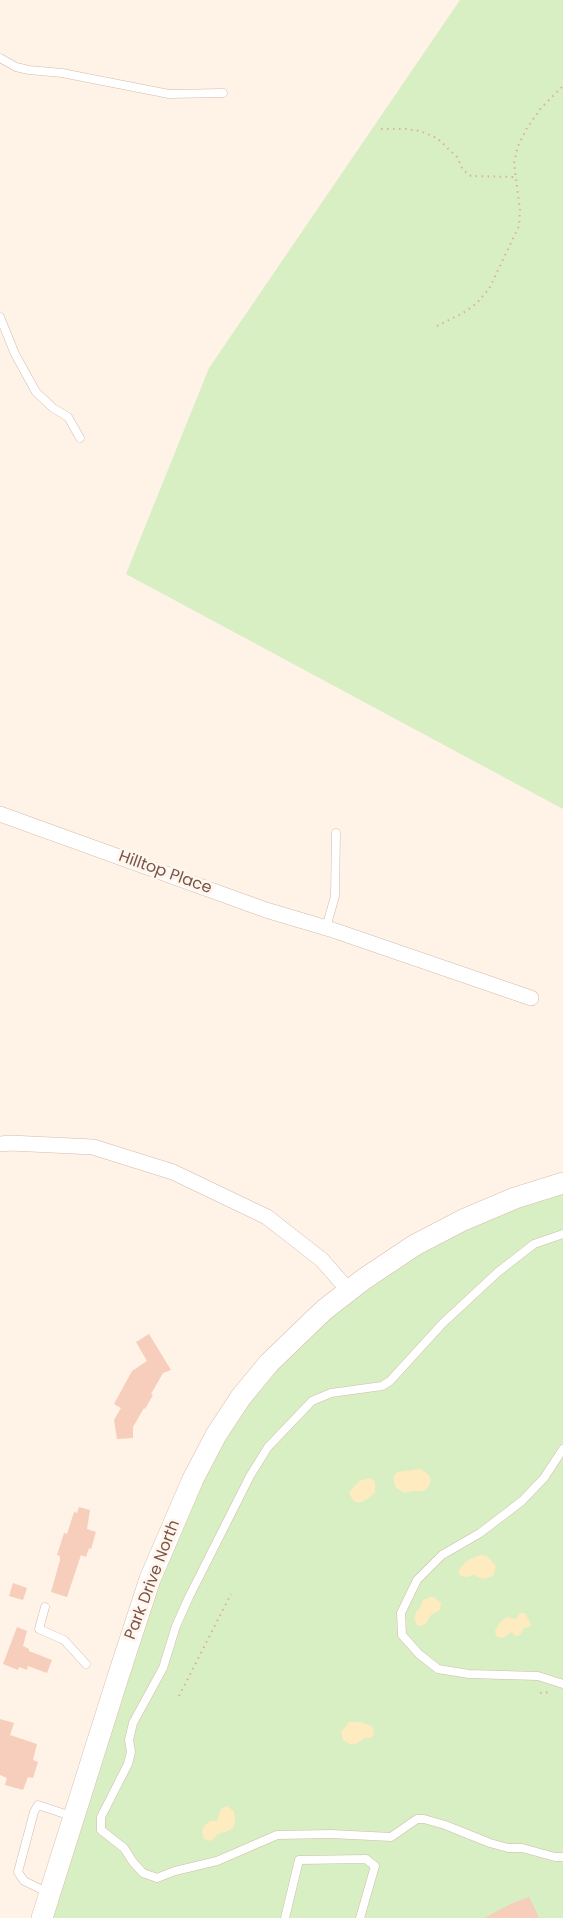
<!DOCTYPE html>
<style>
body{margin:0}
canvas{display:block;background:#fef3e6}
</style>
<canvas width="563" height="1918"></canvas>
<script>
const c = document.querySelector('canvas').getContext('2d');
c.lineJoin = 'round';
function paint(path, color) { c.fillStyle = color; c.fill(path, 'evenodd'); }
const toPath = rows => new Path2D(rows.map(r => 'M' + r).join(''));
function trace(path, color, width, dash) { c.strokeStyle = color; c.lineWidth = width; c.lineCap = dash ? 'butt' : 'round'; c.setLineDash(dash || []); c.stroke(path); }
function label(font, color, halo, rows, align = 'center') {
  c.font = font + ' Poppins,sans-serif'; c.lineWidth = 6; c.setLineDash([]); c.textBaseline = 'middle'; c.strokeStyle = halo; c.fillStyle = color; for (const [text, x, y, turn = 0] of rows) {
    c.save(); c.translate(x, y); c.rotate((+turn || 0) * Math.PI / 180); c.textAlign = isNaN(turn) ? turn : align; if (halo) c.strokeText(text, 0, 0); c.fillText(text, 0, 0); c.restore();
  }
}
paint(toPath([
 [460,0,563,0,563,809,126,574,209,368],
 [563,1193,563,1918,48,1918,162,1568,201,1477,242,1409,293,1349,361,1290,445,1239,537,1198]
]), '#d8eec3');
paint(toPath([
 [421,1469,429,1475,431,1480,429,1486,424,1491,412,1491,405,1493,396,1488,393,1477,397,1472],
 [371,1478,375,1482,375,1493,364,1501,359,1503,354,1501,349,1494,351,1490,359,1481],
 [480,1555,487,1556,496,1566,494,1574,491,1577,483,1579,473,1575,468,1577,460,1576,459,1570,465,1563,470,1559],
 [430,1597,434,1597,441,1603,440,1610,431,1615,426,1624,418,1626,414,1619,416,1612,420,1608,423,1600],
 [520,1613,525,1613,531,1624,530,1627,524,1628,520,1635,515,1636,512,1632,502,1638,496,1636,495,1631,500,1622,507,1617,516,1619],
 [349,1722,361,1722,369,1725,373,1727,374,1734,371,1738,365,1738,356,1744,350,1744,343,1740,341,1732],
 [227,1806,234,1811,235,1819,234,1827,228,1831,218,1834,211,1841,204,1839,202,1831,204,1826,210,1821,217,1821,221,1809]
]), '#ffebc0');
paint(toPath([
 [149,1334,171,1370,163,1373,151,1394,153,1395,145,1409,144,1408,133,1427,133,1438,117,1439,114,1420,121,1408,114,1404,132,1371,147,1361,136,1342],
 [79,1507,90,1510,87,1529,96,1532,91,1549,89,1548,86,1557,81,1555,67,1597,51,1592,60,1560,60,1556,57,1555,64,1533,67,1534,74,1512,77,1513],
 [13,1583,27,1588,23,1600,9,1596],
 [17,1627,27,1631,23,1646,29,1649,29,1651,52,1660,47,1673,28,1666,27,1670,19,1667,18,1670,3,1664],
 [0,1719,14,1723,10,1735,37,1744,33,1760,38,1762,33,1778,28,1777,23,1790,5,1785,7,1778,0,1775],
 [529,1897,539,1918,484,1918,513,1903]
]), '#f7cdbb');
const lane = toPath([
 [0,58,16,67,29,70,62,73,169,94,223,93],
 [0,317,15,354,36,392,53,408,68,417,80,438],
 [326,928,335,896,336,833],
 [563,1234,534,1244,498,1272,443,1323,390,1381,382,1386,331,1393,312,1401,268,1447,250,1476,189,1597,176,1626,163,1668,133,1723,129,1740,131,1752,128,1764,101,1817,101,1830,124,1848,133,1862,143,1873,157,1878,175,1871,217,1861,277,1835,331,1834,391,1837,417,1819,424,1819,445,1825,490,1843,508,1848,522,1848,555,1857,563,1857],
 [563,1449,544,1478,522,1501,480,1533,442,1555,417,1580,401,1613,402,1635,419,1654,438,1669,469,1674,538,1676,563,1684],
 [45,1607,39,1629,64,1640,86,1664],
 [49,1893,24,1881,18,1872,34,1812,38,1805,74,1817],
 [285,1918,299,1860,366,1859,375,1866,360,1918]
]);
const street = toPath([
 [0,814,266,910,330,929,531,998],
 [0,1144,10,1143,93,1147,173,1172,267,1217,322,1260,349,1291]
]);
const secondary = toPath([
 [42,1918,117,1680,150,1579,193,1479,216,1435,241,1397,269,1363,324,1310,364,1279,415,1245,463,1220,515,1198,563,1183]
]);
trace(lane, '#d4bbad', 9);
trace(street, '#d4bbad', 16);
trace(secondary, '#dabcac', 22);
trace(toPath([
 [381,129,406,129,420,131,437,138,457,157,463,170,471,176,516,177],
 [437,326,463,313,476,304,489,289,519,226,520,210,514,163,518,146,527,128,541,108,563,86],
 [540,1693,551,1692],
 [179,1696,231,1594]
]), '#dcb09d', 2, [1.5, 4.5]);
trace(lane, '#fff', 8);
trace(street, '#fff', 15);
trace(secondary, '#fff', 21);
label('16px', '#7b5547', '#fff7ef', [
 ["Hilltop Place",165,873,20],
 ["Park Drive North",153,1580,-69]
]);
</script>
